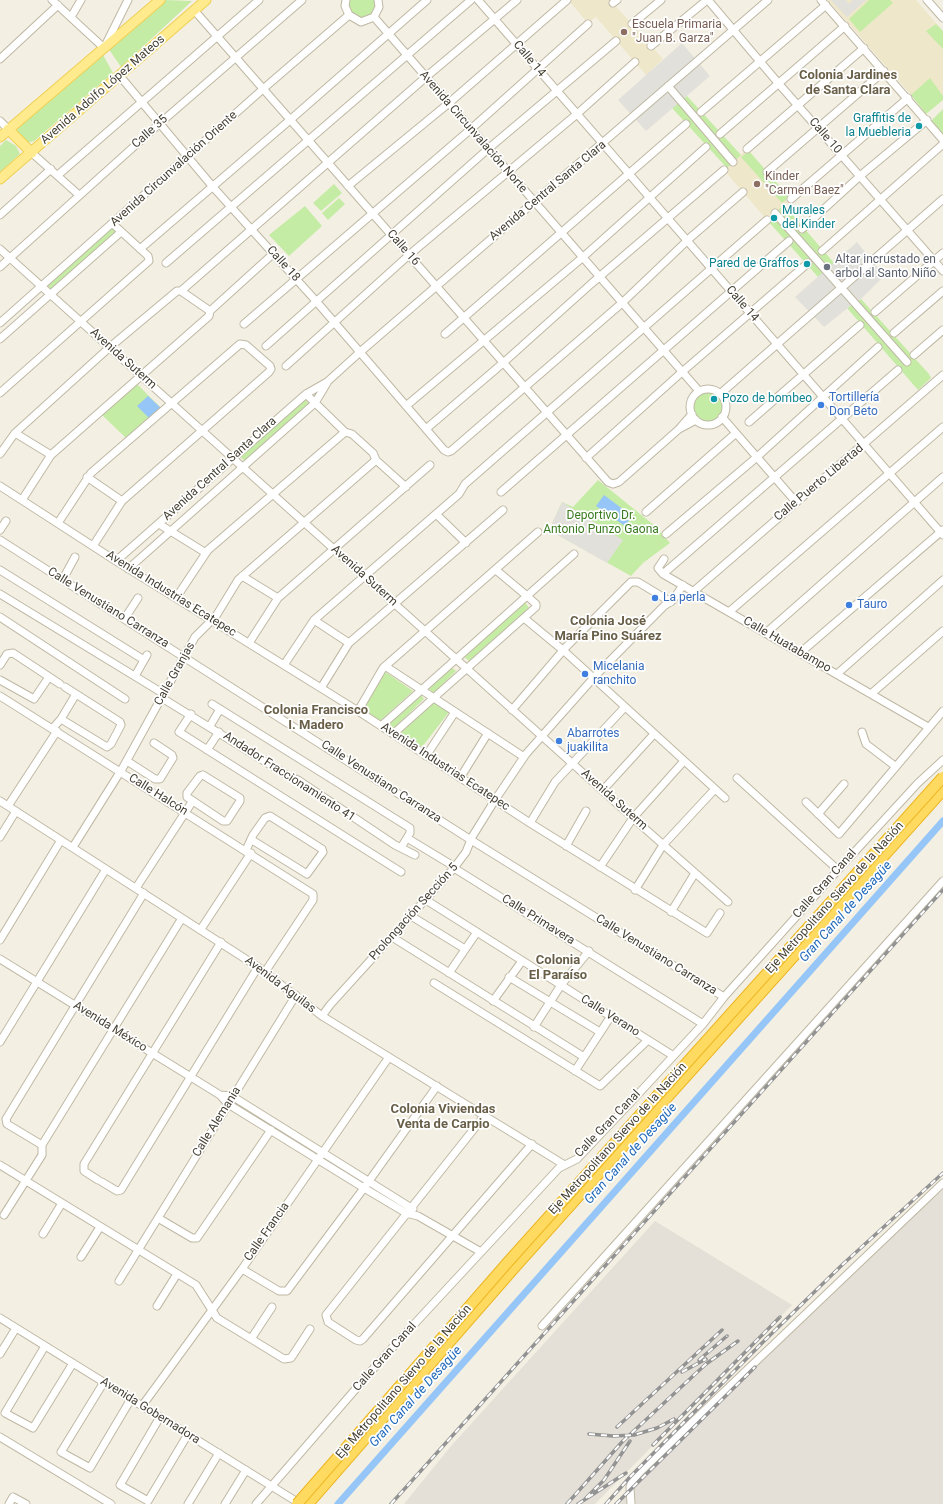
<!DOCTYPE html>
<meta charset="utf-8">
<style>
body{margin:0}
canvas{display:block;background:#f3efe2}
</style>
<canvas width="943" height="1504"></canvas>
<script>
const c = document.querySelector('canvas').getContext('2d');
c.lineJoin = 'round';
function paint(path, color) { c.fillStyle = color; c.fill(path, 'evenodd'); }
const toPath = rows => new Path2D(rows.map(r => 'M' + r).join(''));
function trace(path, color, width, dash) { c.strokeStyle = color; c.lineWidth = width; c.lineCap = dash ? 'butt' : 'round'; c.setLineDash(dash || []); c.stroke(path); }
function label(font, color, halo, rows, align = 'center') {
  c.font = font + ' Roboto,sans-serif'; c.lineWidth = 3.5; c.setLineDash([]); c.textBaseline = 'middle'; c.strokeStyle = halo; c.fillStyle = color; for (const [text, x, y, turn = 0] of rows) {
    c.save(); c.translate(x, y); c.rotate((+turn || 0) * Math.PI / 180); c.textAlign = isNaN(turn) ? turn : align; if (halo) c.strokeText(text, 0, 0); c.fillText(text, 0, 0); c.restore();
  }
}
paint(toPath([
 [943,1190,943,1504,617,1504,750,1362],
 [655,1221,792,1305,595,1504,404,1504,451,1446]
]), '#e4e0d7');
paint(toPath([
 [568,0,616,0,613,3,663,59,646,75,596,17,588,23],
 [828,0,916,0,943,31,943,100,926,112],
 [747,149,791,199,767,220,724,170]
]), '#eee7ca');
paint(toPath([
 [164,0,192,1,121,67,108,48],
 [347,0,377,0,373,16,359,19,349,13],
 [869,0,890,0,893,3,860,32,849,19],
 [936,24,943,31,943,49,926,31],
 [102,53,113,73,34,141,21,144,15,131],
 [930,78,943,96,943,100,926,114,911,95],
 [687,96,741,155,727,168,672,108],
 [943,109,943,141,928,124],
 [6,140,16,146,20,154,0,172,0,146],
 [749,151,789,197,782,203,741,157],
 [334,184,342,193,321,211,313,203],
 [339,198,345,204,328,220,322,213],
 [784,205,835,264,819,278,767,220],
 [305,206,322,226,289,256,269,235],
 [112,228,116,233,52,290,47,285],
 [861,299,929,374,931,378,918,390,847,308],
 [137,384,161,408,126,438,102,415],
 '690 407a18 18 0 1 1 36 0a18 18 0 1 1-36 0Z',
 [304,398,310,405,246,462,239,456],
 [598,480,655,526,670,543,643,563,631,576,549,530,562,502,573,507],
 [525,602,529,608,469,661,464,657],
 [451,667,456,671,434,693,429,689],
 [384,671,413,691,380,721,363,709],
 [421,695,424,699,394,728,388,724],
 [433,702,449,712,422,747,401,733]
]), '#c5eca5');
paint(toPath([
 [831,0,846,0,849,4,853,0,866,0,847,17],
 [682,43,710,76,646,131,618,100],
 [857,242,884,276,862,298,854,303,824,327,795,297],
 [562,502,623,540,607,563,549,530]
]), '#e2e0db');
paint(toPath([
 [148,396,161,408,149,418,137,406],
 [604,495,632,516,625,526,596,506]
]), '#96c6f7');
trace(toPath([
 [338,1504,943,821]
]), '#96c6f7', 7);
const minor = toPath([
 [52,0,104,48,128,0],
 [346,0,345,6,349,15,361,22,374,17,379,7,378,0],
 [478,0,943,535],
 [708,0,779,84,943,271],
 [821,0,943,140],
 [927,0,943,18],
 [613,3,617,0],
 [194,10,608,482,613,484,619,482,679,429,692,414],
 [71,17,81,0],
 [374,17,699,391],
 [632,24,661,0],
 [651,46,707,0],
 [0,59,58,5],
 [119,75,213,187,316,301,444,450,448,452,451,451,622,303,691,237,743,192],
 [668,86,733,162],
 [701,112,826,5],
 [0,121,8,129],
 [720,134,845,26],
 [747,149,864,48],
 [32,153,79,195],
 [767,172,884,71],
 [58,175,259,0],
 [348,186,449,103,567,0],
 [791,199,908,98],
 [775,213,907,362],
 [0,215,51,169],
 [802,229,860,176,927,120],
 [0,249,633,818,728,902],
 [140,249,290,120,427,0],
 [822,251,943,144],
 [166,263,471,0],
 [0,267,159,124,302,0],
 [181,291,210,311],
 [875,312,943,253],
 [0,323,263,89,349,15],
 [244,324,471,129,588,24],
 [894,333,943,291],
 [445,334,686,124],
 [0,339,121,232],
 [266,346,488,149,616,41],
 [914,355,943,330],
 [286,366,409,255,577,114,635,62],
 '690 407a18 18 0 1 1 36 0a18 18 0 1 1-36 0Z',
 [0,393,149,261,148,256,113,224],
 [306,394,345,432,352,434,373,453,376,460,406,487],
 [720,394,943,199],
 [406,406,582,258,706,147],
 [722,417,796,502],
 [749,422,860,325],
 [426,429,503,363,591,284,724,170],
 [679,429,696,420],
 [15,433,51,455],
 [0,454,15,433,110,347,177,291,181,291,426,77,517,0],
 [586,458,682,372,808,263],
 [87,477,122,501],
 [0,486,116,561,358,711,530,823,707,933,720,913],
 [501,492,789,241],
 [22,500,51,455,209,316,210,311,274,253],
 [646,512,736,433],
 [436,514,466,543],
 [58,523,91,473,240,344,246,345,270,366,271,369,269,372,122,501,93,546],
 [159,524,206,553],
 [0,530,6,521],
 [666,534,757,457,878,347],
 [0,540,471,840,724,997],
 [664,559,658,568,663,574,928,727],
 [116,561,306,394,327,382,359,353,768,0],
 [128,569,315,403,327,383],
 [0,570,144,660],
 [663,574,898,370],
 [242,576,278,598],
 [63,579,75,557],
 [694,591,943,375],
 [0,594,164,694],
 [176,598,208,550,345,432],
 [729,612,943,427],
 [0,617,125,699],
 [125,618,138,598],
 [524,618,564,651,725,798],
 [314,620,349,643],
 [766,633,943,477],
 [249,643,278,598,430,465],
 [800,653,943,530],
 [0,665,7,654,13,653,60,684],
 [284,665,314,620,436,514,459,494,465,484,767,220],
 [385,666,524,757],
 [837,674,943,580],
 [135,676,147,655],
 [0,680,34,699,49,677],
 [321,688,349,643,503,510],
 [871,694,943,631],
 [0,696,313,894,313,900,265,972],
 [162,698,290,777,298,780,395,845,415,855],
 [212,704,410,828,410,833,402,846],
 [512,710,566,647,631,582,638,582,671,602],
 [358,711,383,668,538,532],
 [191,714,179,732,401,872],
 [61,719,107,747,111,744,121,725,120,722,65,687],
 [210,726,220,709],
 [381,726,574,554],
 [52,729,61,719,76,694],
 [862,732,866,744,895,766],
 [393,734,536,607,536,604,527,596,496,570],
 [207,750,219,732],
 [426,756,455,712],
 [127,761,155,779,160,779,173,758,172,755,154,743],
 [203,775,240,798,240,801,227,821,223,821,187,797,187,793,200,776,203,775],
 [460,778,488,733],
 [737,778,838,870],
 [603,790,654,734],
 [0,801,258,967,322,1016,563,1164],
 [806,802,839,834,943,711],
 [8,806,57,731],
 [818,814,844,784],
 [530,823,555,782,624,708],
 [0,837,16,811],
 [407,838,455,867],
 [566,846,586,811],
 [73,847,122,769,195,637,216,616,238,580,376,460],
 [246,850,253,835,265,818,270,816,322,849,323,852,307,874,252,840],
 [600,867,633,818,684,761],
 [454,868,703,1024],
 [136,888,192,802],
 [635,890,663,845,715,789],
 [426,900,672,1055],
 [671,912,695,873],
 [411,916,465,949],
 [201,929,251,853],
 [392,937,584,1057],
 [0,940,61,840],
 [0,959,220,1095,228,1104,364,1188,406,1213,418,1216,481,1252],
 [449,973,477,932],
 [509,977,600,1032],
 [434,983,600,1086,648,1040],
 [493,1001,522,961],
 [322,1016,330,1005,454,868,466,852,472,837,495,800,526,754,597,674,664,606,673,600,683,585],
 [534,1027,561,985,589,951],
 [0,1042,106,869],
 [575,1071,611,1016],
 [220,1095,232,1096,413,1209],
 [485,1115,326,1315,328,1322,356,1340,360,1341,363,1339,532,1144],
 [42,1145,7,1124,6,1119,144,893],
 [0,1165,196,1285,217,1318,284,1359,291,1358,310,1329],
 [98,1180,84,1171,84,1164,221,942],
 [102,1182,117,1191,121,1190,258,967],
 [4,1215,42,1155,42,1145,182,918],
 [158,1218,192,1238,197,1238,271,1130],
 [43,1234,62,1203],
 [81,1257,100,1227],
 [242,1269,279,1291,287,1291,364,1188,437,1086],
 [119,1281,296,995],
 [157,1306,177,1274],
 [0,1318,294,1500],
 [542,1326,943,881],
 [251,1339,272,1307],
 [45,1346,5,1413,33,1428,73,1363],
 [0,1354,16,1328],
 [104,1382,61,1452,90,1468,131,1399],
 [142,1406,242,1269,389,1057],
 [160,1417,120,1485,148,1501,188,1434],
 [0,1437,111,1504],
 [9,1504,13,1497,26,1504],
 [188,1504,219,1453],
 [225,1504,246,1470],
 [256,1504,380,1361,559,1168,577,1159,628,1105,703,1024,724,997,838,870,918,783,943,760],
 [631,1504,630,1487,632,1481,641,1471,943,1183]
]);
const major = toPath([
 [8,129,32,153],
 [0,137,160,0],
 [0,179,206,0]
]);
const highway = toPath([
 [308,1504,515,1267,943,790]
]);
trace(minor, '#bfb8a4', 9);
trace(major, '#efd053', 11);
trace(highway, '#edb622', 12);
trace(minor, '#fff', 7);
trace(major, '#ffea8e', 9);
trace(highway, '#ffda60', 10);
const rail = toPath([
 [699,1360,727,1336],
 [682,1372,706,1359],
 [617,1427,722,1330],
 [589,1434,613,1436,634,1435,657,1428,674,1419],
 [653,1445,780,1317],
 [586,1498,604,1480,630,1441],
 [391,1504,943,890],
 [567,1504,622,1442,706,1364,738,1341],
 [578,1504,626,1473],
 [606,1504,630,1477,762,1343,842,1265,943,1173],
 [616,1504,755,1367]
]);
trace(rail, '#939393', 3.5);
trace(rail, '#fff', 2, [6]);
const highwayBridge = toPath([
 [297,1504,508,1262,943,777]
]);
trace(highwayBridge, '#edb622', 12, []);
trace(highwayBridge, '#ffda60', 10);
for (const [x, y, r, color] of [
 [624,32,4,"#8d6e63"],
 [919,126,4,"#0f9aa8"],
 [757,184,4,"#8d6e63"],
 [774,218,4,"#0f9aa8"],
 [807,264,4,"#0f9aa8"],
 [827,267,4,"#6b7280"],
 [714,399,4,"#0f9aa8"],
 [821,405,4,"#3f7fe0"],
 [655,598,4,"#3f7fe0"],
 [849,605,4,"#3f7fe0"],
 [585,674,4,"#3f7fe0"],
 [559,741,4,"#3f7fe0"]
]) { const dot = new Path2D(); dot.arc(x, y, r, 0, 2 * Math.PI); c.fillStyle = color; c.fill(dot); trace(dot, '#fff', 1.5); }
label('12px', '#785e54', '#fff', [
 ["Escuela Primaria",632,25],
 ["\"Juan B. Garza\"",632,39],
 ["Kinder",765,177],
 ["\"Carmen Baez\"",765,191]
], 'left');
label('12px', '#453f32', '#fff', [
 ["Calle 14",529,59,50],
 ["Avenida Adolfo López Mateos",103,90,-41],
 ["Calle 35",150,132,-42],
 ["Avenida Circunvalación Norte",473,132,49],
 ["Calle 10",825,136,49],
 ["Avenida Circunvalación Oriente",174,169,-42],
 ["Avenida Central Santa Clara",548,191,-40],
 ["Calle 16",403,248,49],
 ["Calle 18",283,264,48],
 ["Calle 14",742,304,49],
 ["Avenida Suterm",123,359,42],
 ["Avenida Central Santa Clara",220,469,-42],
 ["Calle Puerto Libertad",819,483,-40],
 ["Avenida Suterm",364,576,42],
 ["Avenida Industrias Ecatepec",171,594,32],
 ["Calle Venustiano Carranza",108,608,32],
 ["Calle Huatabampo",787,645,30],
 ["Calle Granjas",175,674,-61],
 ["Avenida Industrias Ecatepec",445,767,33],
 ["Andador Fraccionamiento 41",289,777,33],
 ["Calle Venustiano Carranza",381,782,33],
 ["Calle Halcón",158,795,32],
 ["Avenida Suterm",614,800,42],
 ["Calle Gran Canal",825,884,-48],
 ["Eje Metropolitano Siervo de la Nación",835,898,-48],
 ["Prolongación Sección 5",414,912,-48],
 ["Calle Primavera",538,920,32],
 ["Calle Venustiano Carranza",656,955,32],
 ["Avenida Águilas",280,985,37],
 ["Calle Verano",610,1016,32],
 ["Avenida México",110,1027,32],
 ["Calle Alemania",217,1122,-58],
 ["Calle Gran Canal",608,1124,-46],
 ["Eje Metropolitano Siervo de la Nación",618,1139,-48],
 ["Calle Francia",267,1232,-55],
 ["Calle Gran Canal",385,1357,-48],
 ["Eje Metropolitano Siervo de la Nación",404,1382,-49],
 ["Avenida Gobernadora",150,1411,32]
]);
label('12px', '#0d838f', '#fff', [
 ["Graffitis de",911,119],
 ["la Muebleria",911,133],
 ["Murales",782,211,"left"],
 ["del Kinder",782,225,"left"],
 ["Pared de Graffos",799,264],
 ["Pozo de bombeo",722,399,"left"]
], 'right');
label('12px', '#5b616d', '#fff', [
 ["Altar incrustado en",835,260],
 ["arbol al Santo Niño",835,274]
], 'left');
label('12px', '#366cbe', '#fff', [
 ["Tortillería",829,398],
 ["Don Beto",829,412],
 ["La perla",663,598],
 ["Tauro",857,605],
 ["Micelania",593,667],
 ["ranchito",593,681],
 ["Abarrotes",567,734],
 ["juakilita",567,748]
], 'left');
label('12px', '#397b20', '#fff', [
 ["Deportivo Dr.",601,516],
 ["Antonio Punzo Gaona",601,530]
]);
label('bold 13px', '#695f48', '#fff', [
 ["Colonia Jardines",848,76],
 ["de Santa Clara",848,91],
 ["Colonia José",608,622],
 ["María Pino Suárez",608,637],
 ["Colonia Francisco",316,711],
 ["I. Madero",316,726],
 ["Colonia",558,961],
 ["El Paraíso",558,976],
 ["Colonia Viviendas",443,1110],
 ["Venta de Carpio",443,1125]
]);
label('italic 13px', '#216aba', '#fff', [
 ["Gran Canal de Desagüe",846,912,-48],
 ["Gran Canal de Desagüe",631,1154,-48],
 ["Gran Canal de Desagüe",416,1397,-48]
]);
</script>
